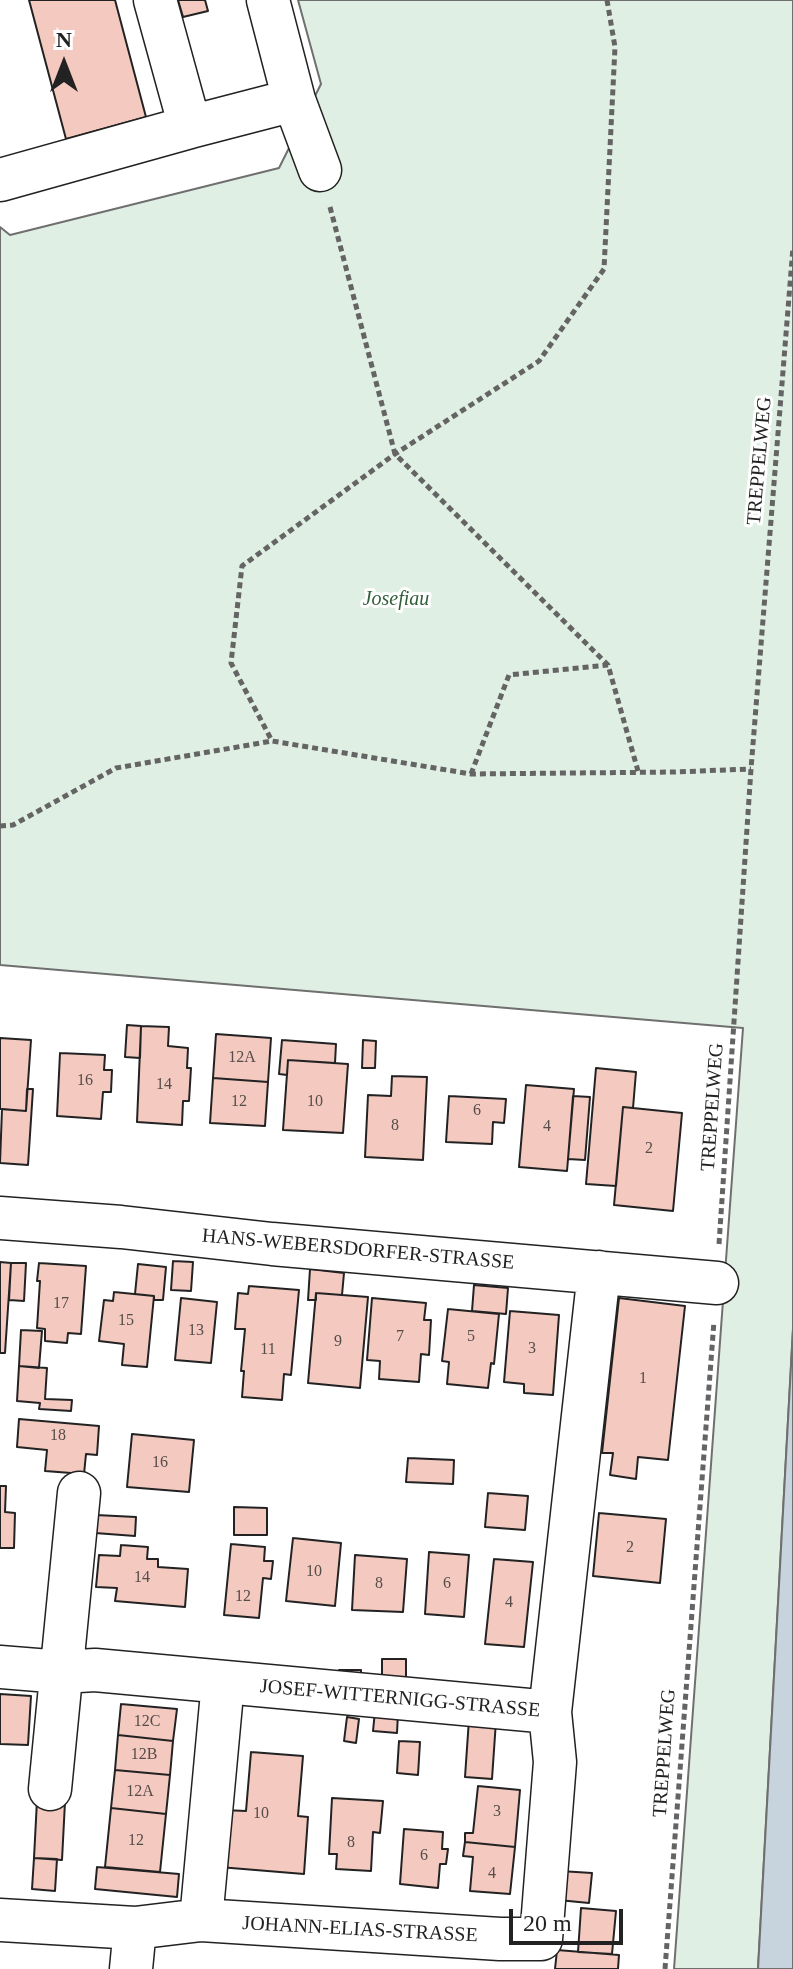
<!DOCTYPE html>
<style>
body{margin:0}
#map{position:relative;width:793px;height:1969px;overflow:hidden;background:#fff;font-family:"Times New Roman",serif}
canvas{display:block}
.north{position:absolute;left:24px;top:24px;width:80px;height:80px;-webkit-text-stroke:6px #fff;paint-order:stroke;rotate:0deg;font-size:22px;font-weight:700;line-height:32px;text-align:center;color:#222}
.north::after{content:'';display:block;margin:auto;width:28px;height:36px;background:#222;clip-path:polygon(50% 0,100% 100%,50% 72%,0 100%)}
.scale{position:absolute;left:509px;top:1909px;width:114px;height:36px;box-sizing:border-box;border:4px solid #222;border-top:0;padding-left:10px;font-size:24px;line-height:28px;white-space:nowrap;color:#222;-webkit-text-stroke:6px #fff;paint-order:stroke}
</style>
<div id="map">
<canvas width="793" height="1969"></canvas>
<div class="north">N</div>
<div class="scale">20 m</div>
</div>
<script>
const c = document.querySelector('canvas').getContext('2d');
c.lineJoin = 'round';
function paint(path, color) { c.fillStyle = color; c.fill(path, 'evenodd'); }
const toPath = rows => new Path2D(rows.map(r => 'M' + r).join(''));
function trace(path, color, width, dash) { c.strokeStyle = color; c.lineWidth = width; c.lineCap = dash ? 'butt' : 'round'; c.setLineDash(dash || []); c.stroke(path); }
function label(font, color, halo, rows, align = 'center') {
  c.font = font + ' "Times New Roman",serif'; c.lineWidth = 6; c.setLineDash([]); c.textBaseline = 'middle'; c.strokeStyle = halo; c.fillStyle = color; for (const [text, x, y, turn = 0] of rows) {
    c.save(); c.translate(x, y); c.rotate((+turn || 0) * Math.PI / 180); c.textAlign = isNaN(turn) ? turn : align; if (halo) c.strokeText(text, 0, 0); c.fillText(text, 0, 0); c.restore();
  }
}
const green = toPath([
 [298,0,793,0,793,1329,758,1969,674,1969,743,1028,0,965,0,227,10,235,279,168,321,84,298,0]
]);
paint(green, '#e0efe3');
trace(green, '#6f6f6f', 2);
const water = toPath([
 [793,1329,793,1969,758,1969,793,1329]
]);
paint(water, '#c7d3dd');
trace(water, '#6f6f6f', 2);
const building = toPath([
 [29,0,115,0,146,117,66,139,29,0],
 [178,0,205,0,208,11,183,17,178,0],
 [127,1025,141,1026,140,1058,125,1057,127,1025],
 [141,1026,169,1027,168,1046,188,1048,187,1068,191,1068,189,1101,183,1101,182,1125,137,1122,141,1026],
 [216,1034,271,1038,268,1082,213,1078,216,1034],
 [0,1038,31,1040,26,1111,0,1109,0,1038],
 [282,1040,336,1044,335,1063,288,1060,287,1075,279,1074,282,1040],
 [363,1040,376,1041,375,1068,362,1068,363,1040],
 [60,1053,105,1055,104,1070,112,1070,111,1092,103,1092,101,1119,57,1116,60,1053],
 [288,1060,348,1064,343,1133,283,1130,288,1060],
 [596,1068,636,1072,633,1108,623,1107,616,1186,586,1184,596,1068],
 [392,1076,427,1077,423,1160,365,1157,368,1095,391,1096,392,1076],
 [213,1078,268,1082,265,1126,210,1123,213,1078],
 [526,1085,574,1089,567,1171,519,1167,526,1085],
 [27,1089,33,1089,28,1165,0,1163,2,1109,26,1111,27,1089],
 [449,1096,506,1099,504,1123,493,1122,492,1144,446,1142,449,1096],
 [573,1096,590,1097,585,1160,568,1159,573,1096],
 [623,1107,682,1113,673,1211,614,1205,623,1107],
 [173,1261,193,1262,191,1291,171,1290,173,1261],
 [0,1262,11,1263,5,1353,0,1353,0,1262],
 [11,1263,26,1263,24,1301,9,1300,11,1263],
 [39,1263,86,1266,81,1334,68,1333,67,1343,45,1341,45,1329,37,1328,40,1281,37,1281,39,1263],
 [138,1264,166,1267,163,1300,154,1300,154,1296,135,1294,138,1264],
 [310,1269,344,1273,342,1295,316,1293,316,1300,308,1300,310,1269],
 [474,1285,508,1288,506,1314,472,1311,474,1285],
 [249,1286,299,1290,291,1375,284,1374,282,1400,242,1397,244,1371,241,1371,245,1329,235,1329,238,1293,248,1294,249,1286],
 [114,1292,154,1296,147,1367,122,1365,124,1344,99,1341,104,1300,113,1301,114,1292],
 [316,1293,368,1297,360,1388,308,1383,316,1293],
 [181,1298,217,1302,211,1363,175,1360,181,1298],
 [372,1298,426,1303,424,1320,431,1320,429,1355,421,1354,419,1382,379,1379,380,1361,367,1360,372,1298],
 [619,1298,685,1306,668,1460,638,1457,636,1479,610,1475,613,1453,602,1453,619,1298],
 [448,1309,499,1314,494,1364,491,1363,488,1388,447,1384,449,1362,442,1361,448,1309],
 [510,1311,559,1315,553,1395,524,1393,524,1384,504,1382,510,1311],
 [21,1330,42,1331,39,1368,19,1366,21,1330],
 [19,1366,47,1368,45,1399,72,1400,71,1411,39,1409,40,1403,17,1401,19,1366],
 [19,1419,99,1426,97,1455,86,1454,84,1474,45,1471,47,1450,17,1447,19,1419],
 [132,1434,194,1440,189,1492,127,1487,132,1434],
 [408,1458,454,1460,453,1484,406,1482,408,1458],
 [0,1486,6,1486,5,1512,15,1513,14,1548,0,1548,0,1486],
 [488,1493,528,1496,525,1530,485,1527,488,1493],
 [234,1507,267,1508,267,1535,234,1535,234,1507],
 [599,1513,666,1519,660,1583,593,1576,599,1513],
 [96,1515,136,1517,135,1536,95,1533,96,1515],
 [293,1538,341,1543,335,1606,286,1601,293,1538],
 [231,1544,265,1547,264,1561,273,1561,271,1579,263,1578,259,1618,224,1615,231,1544],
 [121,1545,148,1547,147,1559,158,1559,158,1567,188,1569,185,1607,115,1601,117,1588,96,1587,99,1555,120,1556,121,1545],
 [429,1552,469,1555,464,1617,425,1614,429,1552],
 [355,1555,407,1559,403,1612,352,1610,355,1555],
 [494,1559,533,1562,524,1647,485,1644,494,1559],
 [382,1659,406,1659,406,1682,382,1682,382,1659],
 [339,1670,361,1670,361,1680,339,1680,339,1670],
 [0,1694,31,1696,28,1745,0,1744,0,1694],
 [121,1704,177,1709,173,1741,118,1735,121,1704],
 [375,1711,398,1713,397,1733,373,1731,375,1711],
 [347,1717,359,1719,356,1743,344,1741,347,1717],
 [469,1719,496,1721,492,1779,465,1777,469,1719],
 [118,1735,173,1741,170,1775,115,1770,118,1735],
 [399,1741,420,1742,418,1775,397,1773,399,1741],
 [251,1752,303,1756,298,1816,308,1817,304,1874,219,1867,223,1810,246,1811,251,1752],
 [115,1770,170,1775,166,1814,111,1808,115,1770],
 [478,1786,520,1790,515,1847,465,1842,465,1833,473,1833,478,1786],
 [332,1798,383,1801,380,1833,373,1832,371,1871,336,1869,337,1854,329,1854,332,1798],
 [37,1800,65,1802,62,1860,34,1858,37,1800],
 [111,1808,166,1814,160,1872,105,1867,111,1808],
 [404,1829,443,1832,442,1849,448,1849,446,1864,440,1864,438,1888,400,1884,404,1829],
 [465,1842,515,1847,510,1894,470,1891,473,1857,463,1856,465,1842],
 [34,1858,57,1859,55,1891,32,1889,34,1858],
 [97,1867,179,1874,177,1897,95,1889,97,1867],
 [560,1871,592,1873,589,1903,558,1900,560,1871],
 [581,1908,616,1911,612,1954,578,1952,581,1908],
 [557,1950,619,1955,618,1969,555,1969,557,1950]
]);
paint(building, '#f3c9c0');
trace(building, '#222', 2);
const minor = toPath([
 [155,0,190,127,294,100],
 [268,0,294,100,320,170],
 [0,180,190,127],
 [0,1218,121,1227,272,1244,717,1283],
 [0,1667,62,1672,95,1670,550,1712],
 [50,1789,79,1493],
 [0,1920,135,1928,201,1920,500,1939,541,1939,555,1762,550,1712,599,1272],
 [201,1920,223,1682],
 [131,1969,135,1928]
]);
trace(minor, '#222', 45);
trace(toPath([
 [607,0,615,47,604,269,539,361,395,454,242,566,231,663,272,741,471,774,674,772,751,769],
 [330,207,395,454,608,665],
 [471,774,509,675,608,665,638,771],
 [0,826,13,825,116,768,272,741],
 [719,1244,751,769,793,247],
 [665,1969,714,1321]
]), '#646464', 5, [6, 4]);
trace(minor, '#fff', 42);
label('16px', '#564c4a', null, [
 ["12A",242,1058],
 ["16",85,1081],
 ["14",164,1085],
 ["12",239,1102],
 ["10",315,1102],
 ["6",477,1111],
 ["8",395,1126],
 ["4",547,1127],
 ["2",649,1149],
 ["17",61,1304],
 ["15",126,1321],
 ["13",196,1331],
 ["7",400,1337],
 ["5",471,1337],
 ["9",338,1342],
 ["3",532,1349],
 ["11",268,1350],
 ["1",643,1379],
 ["18",58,1436],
 ["16",160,1463],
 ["2",630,1548],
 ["10",314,1572],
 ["14",142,1578],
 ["8",379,1584],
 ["6",447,1584],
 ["12",243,1597],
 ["4",509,1603],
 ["12C",147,1722],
 ["12B",144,1755],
 ["12A",140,1792],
 ["3",497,1812],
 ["10",261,1814],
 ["12",136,1841],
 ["8",351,1843],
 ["6",424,1856],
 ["4",492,1874]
]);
label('20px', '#222', '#fff', [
 ["TREPPELWEG",760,461,-85],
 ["TREPPELWEG",713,1107,-86],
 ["HANS-WEBERSDORFER-STRASSE",358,1250,5],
 ["JOSEF-WITTERNIGG-STRASSE",400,1699,5],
 ["TREPPELWEG",665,1753,-86],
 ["JOHANN-ELIAS-STRASSE",360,1930,3]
]);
label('italic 20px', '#2f5e38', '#fff', [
 ["Josefiau",396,600]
]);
</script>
